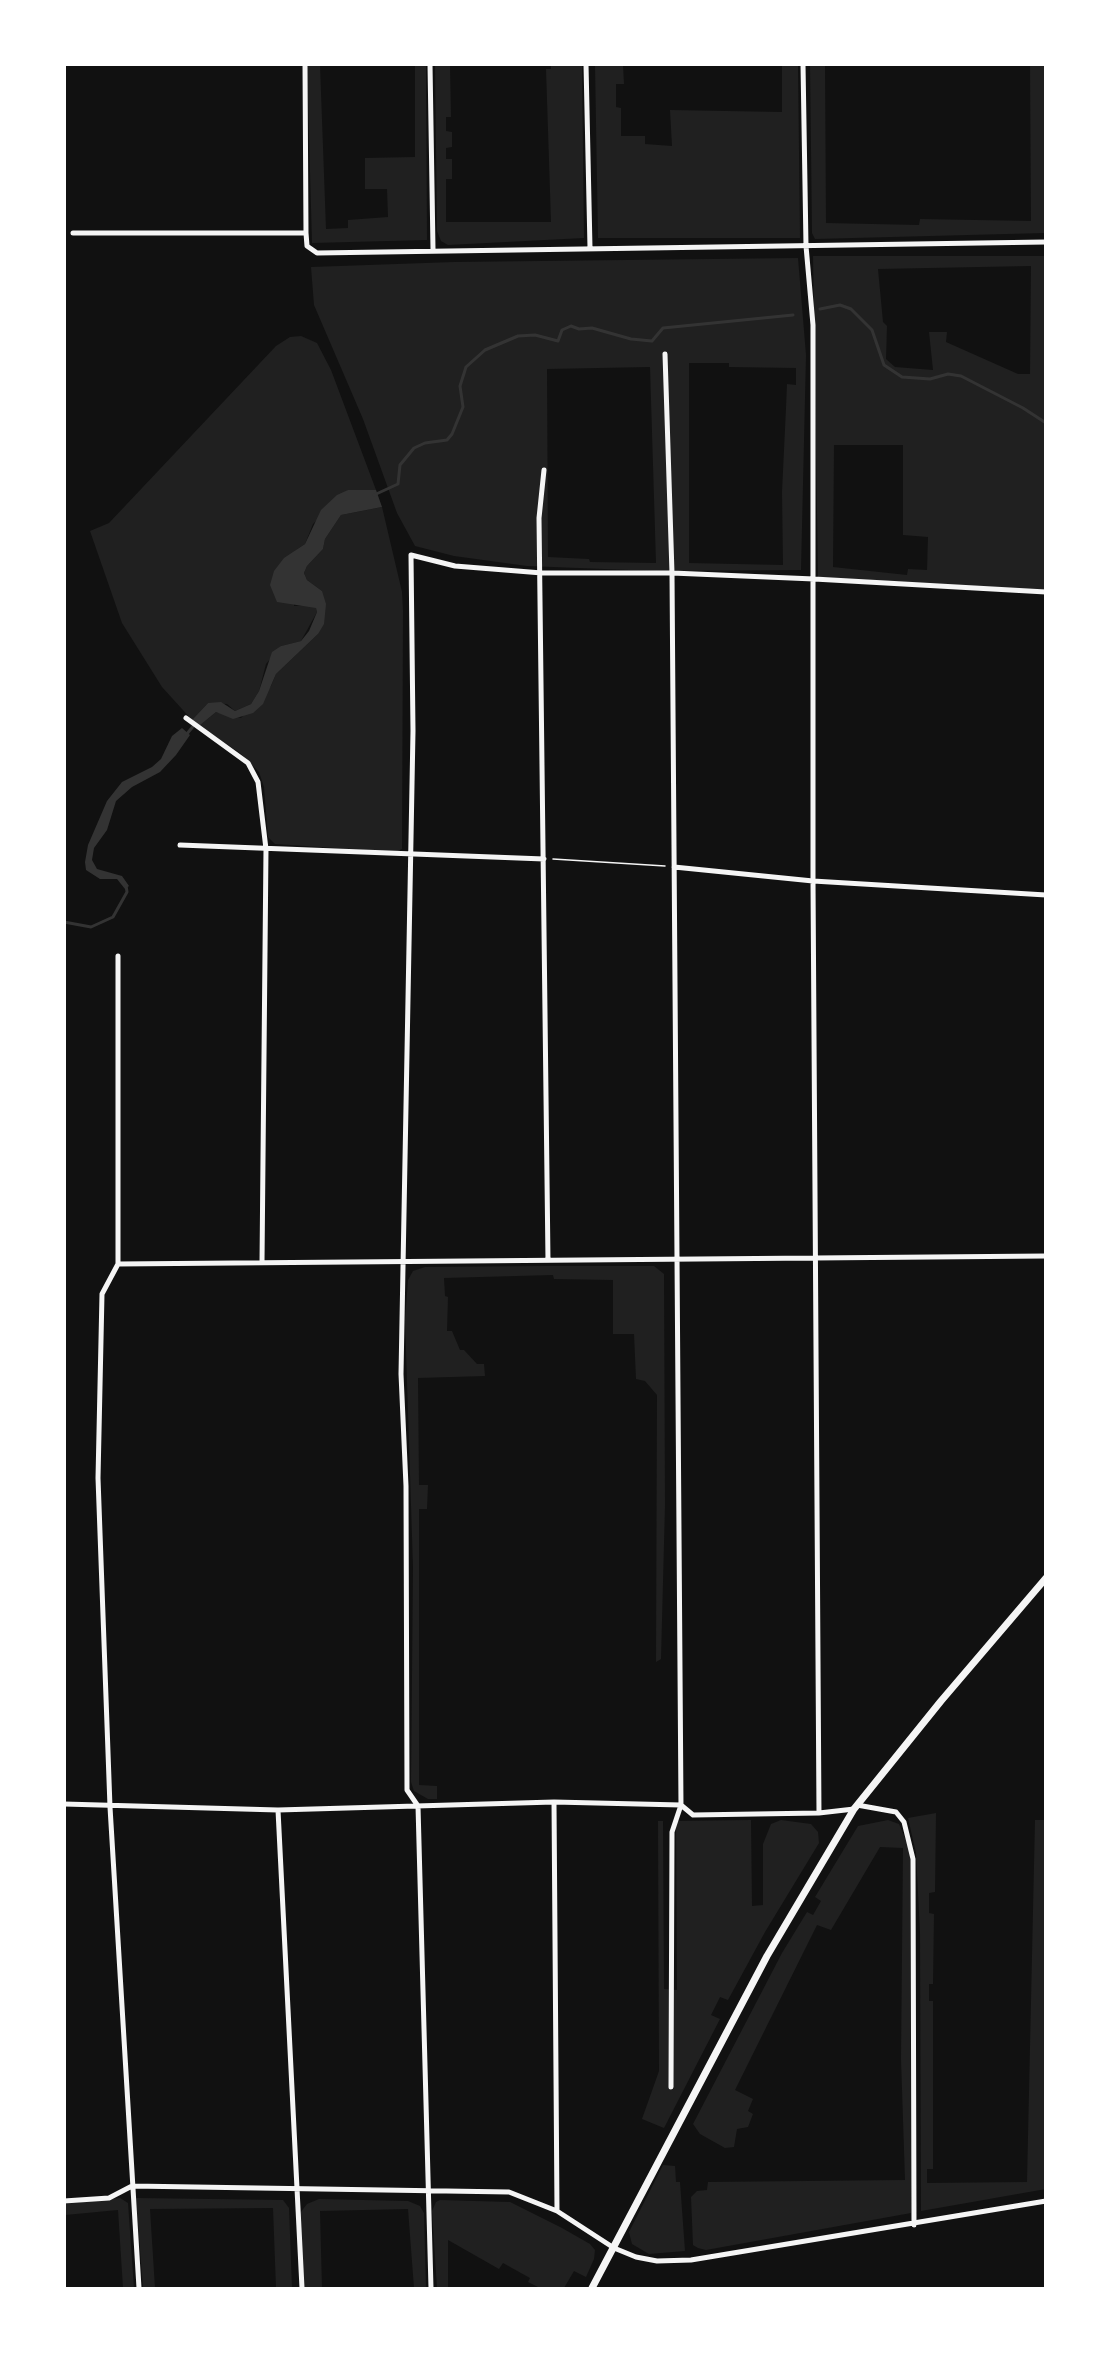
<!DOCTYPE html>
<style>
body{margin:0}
#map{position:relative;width:1110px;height:2353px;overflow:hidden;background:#111;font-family:"Open Sans",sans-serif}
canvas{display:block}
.frame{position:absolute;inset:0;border:66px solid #fff;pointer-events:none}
</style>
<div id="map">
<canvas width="1110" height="2353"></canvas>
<div class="frame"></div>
</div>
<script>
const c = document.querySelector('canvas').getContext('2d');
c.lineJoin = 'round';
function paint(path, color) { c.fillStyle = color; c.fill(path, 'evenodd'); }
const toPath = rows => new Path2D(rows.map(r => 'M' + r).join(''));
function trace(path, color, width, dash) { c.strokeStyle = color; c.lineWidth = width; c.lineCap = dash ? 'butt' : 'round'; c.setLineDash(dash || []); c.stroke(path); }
paint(toPath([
 [307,65,320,65,326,229,348,228,348,220,388,217,387,189,365,189,365,158,415,157,415,65,426,65,427,240,312,243],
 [435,65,450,65,451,117,446,117,446,131,452,132,452,147,446,148,446,159,452,159,452,179,446,179,446,222,551,222,546,69,551,69,551,65,582,65,584,238,448,245,441,241,437,231],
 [595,65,623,65,624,84,616,84,616,107,621,108,621,136,645,136,645,144,672,146,670,110,782,112,782,65,798,65,800,238,598,238],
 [810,65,825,65,826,223,919,225,920,219,1031,221,1030,65,1044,65,1045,233,815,239,812,233],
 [813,256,1045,256,1045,590,818,577],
 [1031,266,1030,374,1018,374,946,342,947,332,929,332,933,370,895,367,886,359,887,326,883,322,878,269],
 [834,445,903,445,903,535,928,537,927,570,908,569,907,575,833,567],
 [798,258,806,355,801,570,656,571,527,566,454,556,415,546,397,513,363,419,314,305,311,267,454,262],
 [689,363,729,363,729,367,796,368,796,385,787,384,786,408,782,492,783,565,689,563],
 [650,367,656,563,590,562,589,559,548,557,547,369],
 [301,336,317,343,331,370,376,490,348,490,313,524,305,544,295,551,294,606,310,605,316,607,317,612,301,641,281,646,266,664,259,691,251,704,235,711,227,704,208,703,192,720,162,687,122,623,90,531,109,523,276,346,290,337],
 [382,507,402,592,403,611,402,849,396,852,275,844,268,837,264,787,259,772,240,753,199,726,216,712,241,718,271,686,276,674,318,634,322,591,307,580,304,573,307,566,323,549,325,539,341,515],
 [545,1266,654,1266,664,1274,665,1505,661,1659,656,1662,657,1395,645,1381,636,1379,634,1334,613,1334,613,1280,554,1279,553,1275,444,1278,445,1296,448,1297,447,1331,452,1331,460,1350,464,1350,477,1364,484,1364,485,1376,418,1378,419,1485,428,1485,427,1509,419,1509,419,1785,437,1786,437,1799,428,1799,414,1791,411,1782,413,1567,405,1320,408,1280,413,1271,425,1267],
 [936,1813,935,1892,929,1893,929,1913,934,1914,933,1984,929,1984,929,2001,933,2001,933,2169,927,2169,927,2183,1027,2182,1035,1820,1045,1820,1046,2189,921,2211,920,1933,916,1853,908,1818],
 [751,1820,752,1906,763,1905,763,1844,771,1824,781,1820,811,1824,818,1832,819,1843,765,1932,728,2000,720,1997,711,2015,720,2019,664,2128,642,2119,659,2071,658,1821,663,1821,664,1989,677,1990,676,1821],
 [888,1820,899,1824,910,1850,911,2213,706,2250,698,2248,693,2245,691,2197,697,2191,707,2190,708,2182,905,2180,901,2059,903,1848,880,1847,831,1930,817,1925,735,2090,753,2099,748,2111,753,2114,748,2127,737,2129,734,2147,725,2148,700,2134,693,2124,782,1953,807,1912,813,1915,821,1901,815,1897,858,1826],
 [663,2165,675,2166,676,2182,680,2182,685,2251,649,2254,632,2244,629,2232],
 [120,2198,128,2203,134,2288,123,2288,118,2210,65,2215,64,2204],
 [136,2198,283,2200,289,2208,292,2288,276,2288,273,2208,150,2209,155,2288,143,2288],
 [319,2199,408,2201,420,2206,424,2213,426,2288,414,2288,408,2209,320,2211,322,2288,300,2288,297,2217,307,2204],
 [440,2200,510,2202,562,2228,590,2244,595,2250,594,2259,586,2277,574,2271,564,2288,540,2288,528,2282,530,2278,503,2263,499,2269,448,2240,448,2288,437,2288,432,2211,436,2202]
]), '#202020');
paint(toPath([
 [348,490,376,490,382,507,341,515,325,539,323,549,307,566,304,573,307,580,322,591,326,604,324,624,318,634,276,674,263,704,253,713,233,719,216,712,199,726,192,720,208,703,221,702,235,711,251,704,259,691,272,652,281,646,301,641,309,631,317,612,316,608,277,602,270,585,274,571,284,558,305,544,321,510,337,495],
 [182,728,190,735,176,755,160,772,132,787,116,801,107,830,94,848,92,860,97,869,122,876,129,886,125,889,117,879,100,879,86,870,85,862,88,845,107,801,122,782,152,767,161,759,172,736]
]), '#333');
trace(toPath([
 [820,309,840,305,851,309,872,330,884,365,902,377,930,379,948,374,961,376,1023,408,1046,423],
 [374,495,398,484,400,465,414,448,425,443,447,440,452,434,463,407,460,386,466,367,485,350,518,336,535,335,558,341,562,330,571,326,579,329,592,328,631,339,652,341,663,328,793,315],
 [186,735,195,724],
 [64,922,91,927,113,917,127,892,126,885]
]), '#333', 3);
trace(toPath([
 [553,859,665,866]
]), '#f5f5f5', 1.5);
trace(toPath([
 [305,64,306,233],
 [430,64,433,249],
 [586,64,590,248],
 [803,64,806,246,813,325,813,881,819,1813],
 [73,233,306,233,307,246,317,253,1046,242],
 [665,354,672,573,681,1805,672,1832,671,2087],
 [544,470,539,518,548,1260],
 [186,718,248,763,258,782,266,849,262,1262],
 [180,845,544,859],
 [674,867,813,881,1046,895],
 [118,956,118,1264,102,1294,98,1478,110,1807,139,2288],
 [118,1264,1046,1256],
 [554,1802,557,2211],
 [64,1804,278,1810,554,1802,681,1805,693,1815,819,1813,854,1809],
 [857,1805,896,1812,904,1822,913,1859,914,2225],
 [278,1810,302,2288],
 [64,2201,109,2198,132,2186,509,2192,557,2211,614,2248,636,2257,657,2261,691,2260,1046,2201],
 [431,2288,418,1806,407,1790,406,1486,401,1374,413,731,411,555,455,566,542,573,672,573,814,579,1046,592]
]), '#f5f5f5', 5);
trace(toPath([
 [592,2288,767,1956,854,1809,941,1701,1046,1578]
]), '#f5f5f5', 7);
</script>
